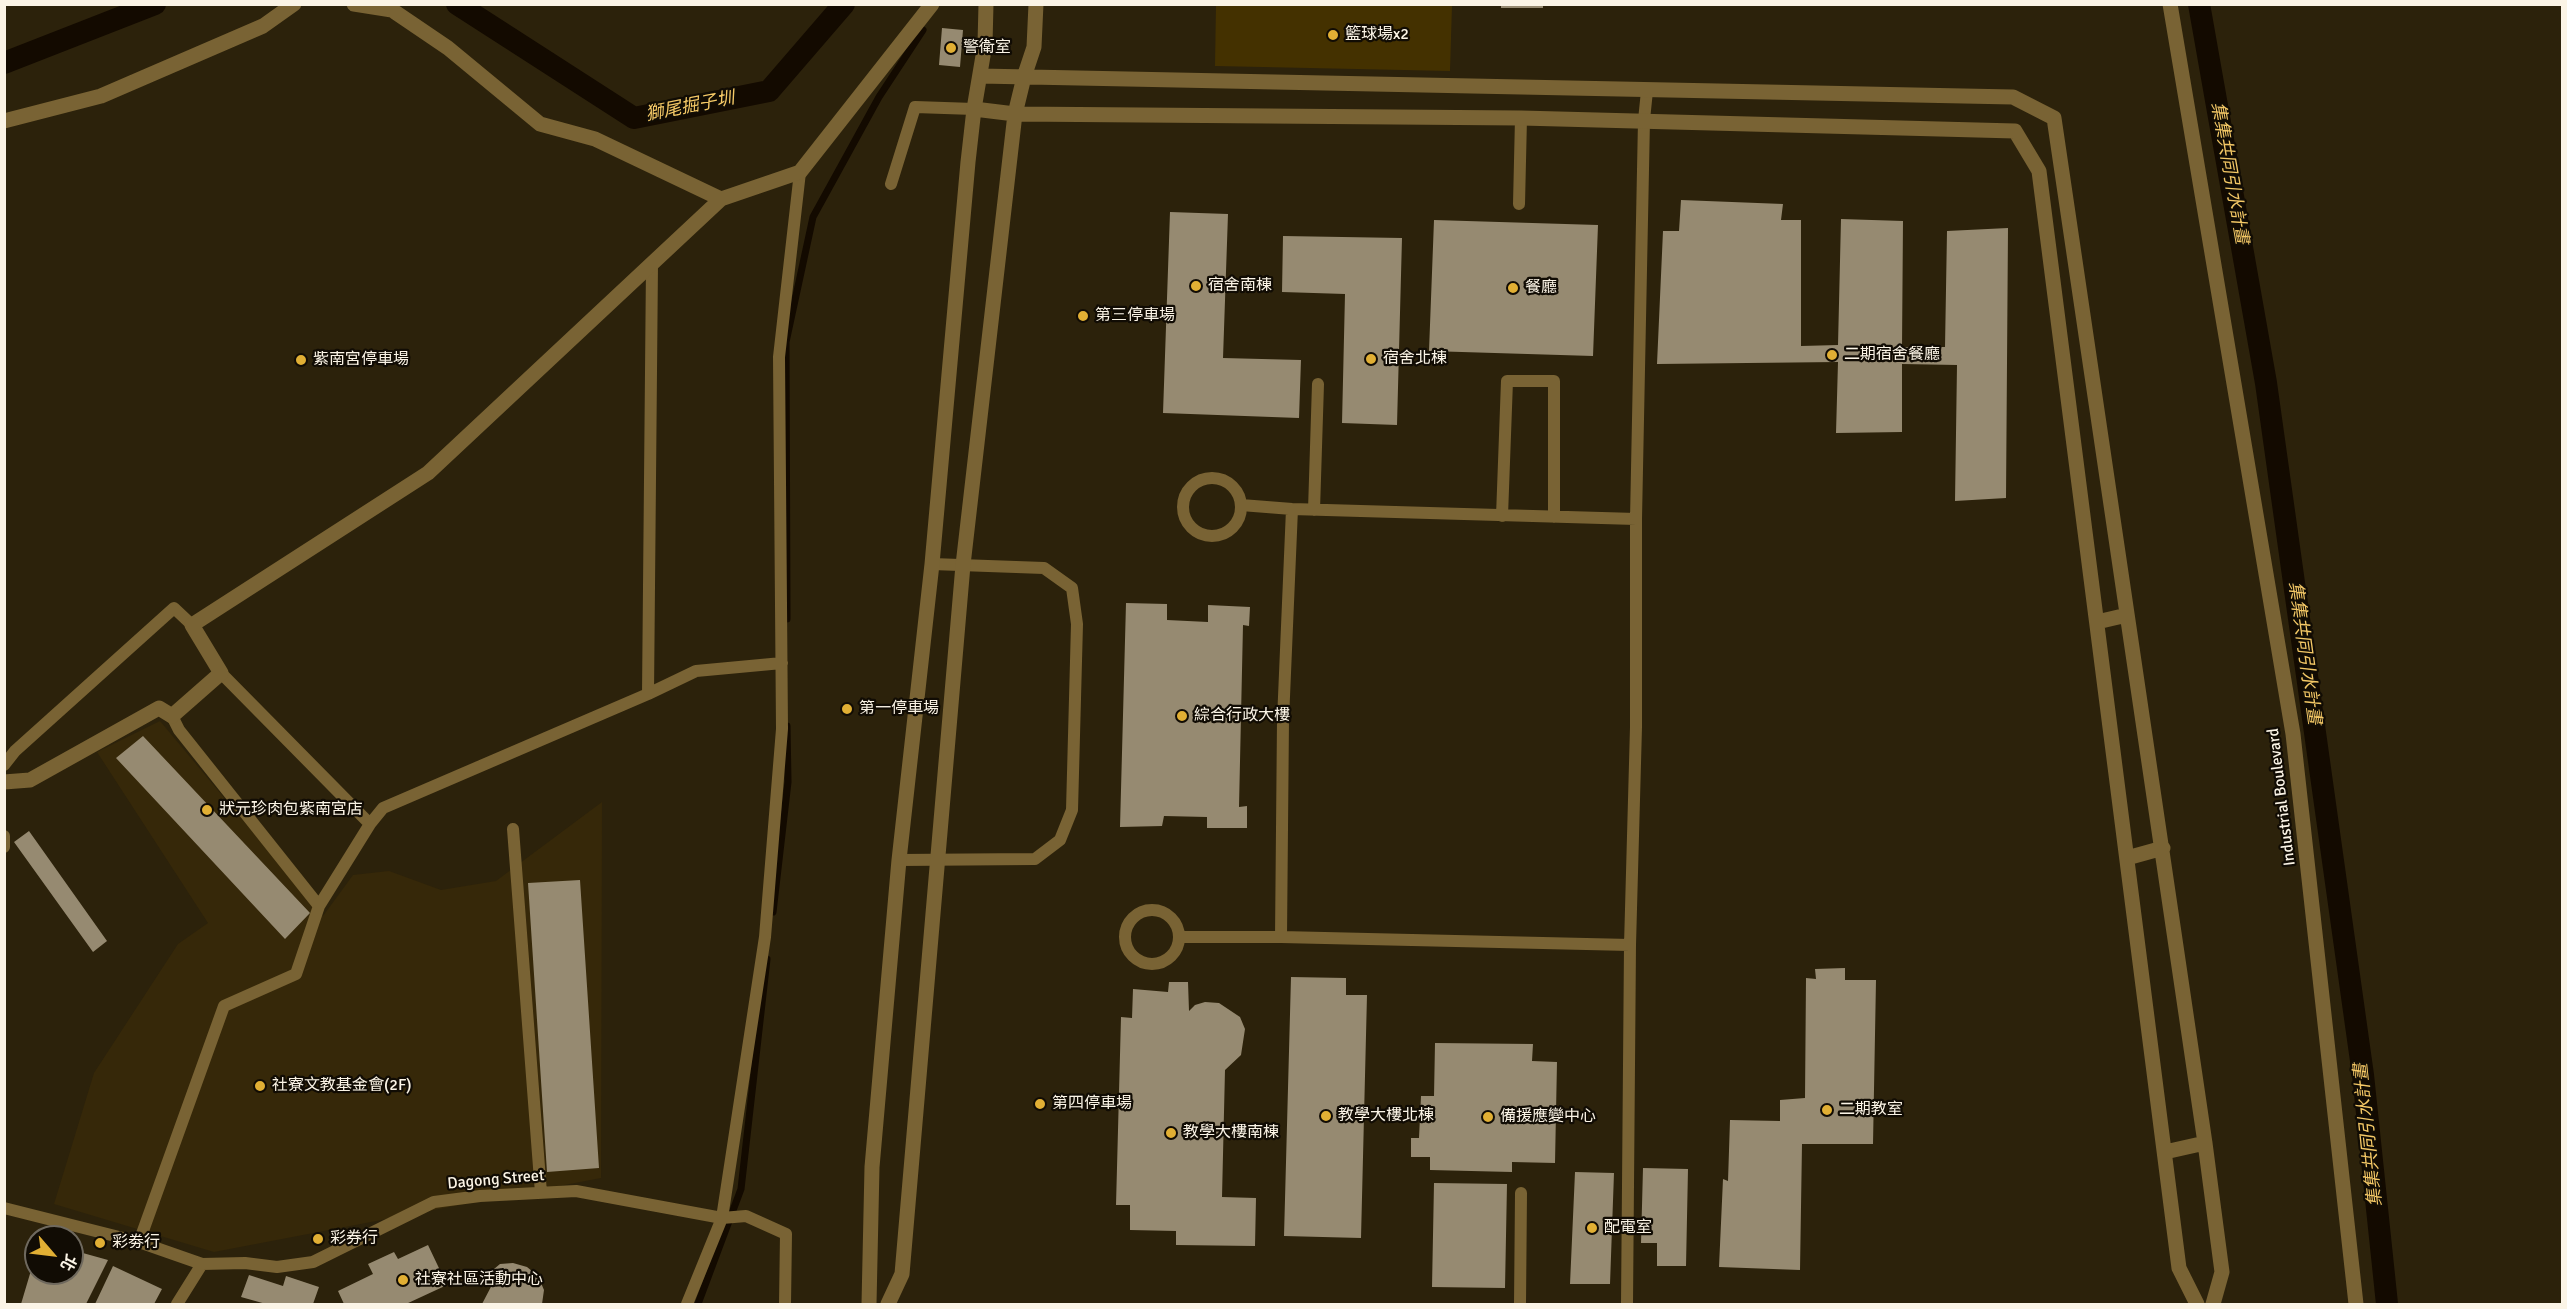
<!DOCTYPE html>
<meta charset="utf-8">
<style>
body{margin:0}
#map{position:relative;width:2567px;height:1309px;overflow:hidden;background:#2c220b;font-family:Signika,"Noto Sans TC",sans-serif}
canvas{display:block}
.frame{position:absolute;inset:0;border:6px solid #fbf4e6;pointer-events:none}
.north{position:absolute;left:24px;top:1225px;width:60px;height:60px;box-sizing:border-box;background:#110c04;border:2px solid #6f695e;border-radius:50%;rotate:118deg;font-size:16px;font-weight:700;line-height:24px;text-align:center;color:#fbf4e6}
.north::after{content:'';display:block;margin:auto;width:21px;height:27px;background:#e1af34;clip-path:polygon(50% 0,100% 100%,50% 72%,0 100%)}
</style>
<div id="map">
<canvas width="2567" height="1309"></canvas>
<div class="frame"></div>
<div class="north">北</div>
</div>
<script>
const c = document.querySelector('canvas').getContext('2d');
c.lineJoin = 'round';
function paint(path, color) { c.fillStyle = color; c.fill(path, 'evenodd'); }
const toPath = rows => new Path2D(rows.map(r => 'M' + r).join(''));
function trace(path, color, width, dash) { c.strokeStyle = color; c.lineWidth = width; c.lineCap = dash ? 'butt' : 'round'; c.setLineDash(dash || []); c.stroke(path); }
function label(font, color, halo, rows, align = 'center') {
  c.font = font + ' Signika,"Noto Sans TC",sans-serif'; c.lineWidth = 4.5; c.setLineDash([]); c.textBaseline = 'middle'; c.strokeStyle = halo; c.fillStyle = color; for (const [text, x, y, turn = 0] of rows) {
    c.save(); c.translate(x, y); c.rotate((+turn || 0) * Math.PI / 180); c.textAlign = isNaN(turn) ? turn : align; if (halo) c.strokeText(text, 0, 0); c.fillText(text, 0, 0); c.restore();
  }
}
paint(toPath([
 [160,721,323,916,353,875,389,871,441,890,496,881,602,802,601,1178,214,1252,54,1204,94,1073,178,944,208,923,97,752]
]), '#362809');
paint(toPath([
 [1216,5,1452,5,1450,71,1215,66]
]), '#443100');
trace(toPath([
 [787,619,786,342,813,217,879,97,923,30],
 [773,912,788,782,787,726],
 [698,1304,741,1189,767,959]
]), '#130a00', 7);
trace(toPath([
 [457,4,634,118,769,91,844,4],
 [2199,4,2266,383,2363,1075,2387,1304],
 [4,63,155,4]
]), '#130a00', 22);
paint(toPath([
 [1501,4,1543,4,1543,8,1501,8],
 [942,28,963,30,960,67,939,65],
 [1681,200,1783,204,1781,220,1801,220,1801,346,1838,345,1841,219,1903,221,1902,347,1945,347,1947,231,2008,228,2006,498,1955,501,1957,365,1902,364,1902,432,1836,433,1838,362,1657,364,1663,231,1679,231],
 [1170,212,1228,214,1223,358,1301,360,1299,418,1163,413],
 [1434,220,1598,225,1593,356,1429,351],
 [1283,236,1402,238,1397,425,1342,423,1345,294,1282,292],
 [1126,603,1167,604,1167,620,1208,622,1208,605,1250,607,1249,626,1243,625,1239,807,1247,806,1247,828,1207,828,1207,817,1164,816,1162,826,1120,827],
 [143,736,310,913,285,939,116,758],
 [29,831,107,941,93,952,14,842],
 [580,880,599,1168,547,1172,528,883],
 [1845,968,1845,980,1876,980,1873,1144,1802,1144,1800,1270,1719,1267,1723,1179,1728,1181,1730,1120,1780,1121,1780,1100,1805,1098,1806,978,1816,979,1815,969],
 [1291,977,1346,978,1346,995,1367,995,1361,1238,1284,1236],
 [1169,982,1188,982,1189,1011,1195,1005,1205,1002,1219,1003,1240,1017,1245,1029,1241,1055,1225,1070,1222,1197,1256,1198,1255,1246,1176,1245,1176,1231,1130,1230,1130,1205,1116,1205,1121,1017,1132,1018,1133,989,1168,992],
 [1435,1043,1533,1044,1532,1061,1557,1062,1555,1163,1512,1162,1512,1172,1430,1170,1430,1157,1411,1157,1411,1138,1419,1138,1421,1096,1434,1096],
 [1643,1168,1688,1169,1686,1266,1657,1266,1657,1243,1641,1243],
 [1575,1172,1614,1173,1610,1284,1570,1284],
 [1434,1183,1507,1184,1505,1288,1432,1287],
 [428,1245,447,1285,406,1304,344,1304,338,1291,373,1274,368,1264,394,1252,398,1259],
 [72,1250,108,1260,86,1304,21,1304,35,1257,36,1273,72,1273],
 [513,1263,527,1267,538,1276,544,1290,542,1304,482,1304,494,1281,488,1274,500,1264],
 [113,1266,162,1289,154,1304,95,1304],
 [249,1275,283,1286,286,1276,319,1287,313,1304,266,1304,241,1297]
]), '#968a71');
trace(toPath([
 [891,184,915,107,974,109],
 [1519,204,1521,118],
 '1183 507a29 29 0 1 1 58 0a29 29 0 1 1-58 0Z',
 [1241,505,1292,509,1636,519],
 [1314,510,1318,384],
 [1502,516,1507,381,1554,381,1554,517],
 [221,673,370,824],
 [648,694,652,264],
 [172,716,179,730,319,906],
 [4,765,15,751,174,608,192,625],
 [513,829,541,1193],
 [4,836,4,847],
 [899,860,1035,859,1060,840,1072,810,1077,624,1072,588,1044,568,932,564],
 '1125 937a27 27 0 1 1 54 0a27 27 0 1 1-54 0Z',
 [1180,937,1281,937,1630,945],
 [1281,937,1283,720,1292,509],
 [4,1208,139,1242,202,1264,245,1263,277,1267,313,1262,434,1202,480,1196,576,1191,722,1218,746,1216,786,1234,785,1304],
 [139,1242,224,1006,296,974,319,906,370,824,383,808,648,694,696,671,782,663],
 [177,1304,202,1264],
 [687,1304,722,1218,765,937,782,729,779,357,800,172],
 [1520,1304,1521,1193],
 [1627,1304,1630,945,1636,727,1636,519,1644,120,1647,91]
]), '#796334', 12);
trace(toPath([
 [354,4,392,10,448,48,540,124,595,139,721,199,800,172,932,4],
 [980,76,2013,97,2054,118,2205,1143,2222,1272,2213,1304],
 [974,109,1015,114,1521,118,2015,131,2039,171,2179,1268,2197,1304],
 [4,121,101,96,263,26,294,4],
 [2097,622,2127,615],
 [4,782,30,780,159,708,172,716,221,673,192,625,428,473,721,199],
 [2127,858,2163,848],
 [2165,1152,2205,1143],
 [869,1304,872,1167,899,860,932,564,968,162,974,109,985,44,986,4],
 [888,1304,902,1274,963,565,1015,114,1024,77,1034,47,1036,4]
]), '#796334', 15);
trace(toPath([
 [2170,4,2293,734,2356,1304]
]), '#796334', 15);
for (const [x, y, r, color] of [
 [1333,35,6,"#e1af34"],
 [951,48,6,"#e1af34"],
 [1196,286,6,"#e1af34"],
 [1513,288,6,"#e1af34"],
 [1083,316,6,"#e1af34"],
 [1832,355,6,"#e1af34"],
 [1371,359,6,"#e1af34"],
 [301,360,6,"#e1af34"],
 [847,709,6,"#e1af34"],
 [1182,716,6,"#e1af34"],
 [207,810,6,"#e1af34"],
 [260,1086,6,"#e1af34"],
 [1040,1104,6,"#e1af34"],
 [1827,1110,6,"#e1af34"],
 [1326,1116,6,"#e1af34"],
 [1488,1117,6,"#e1af34"],
 [1171,1133,6,"#e1af34"],
 [1592,1228,6,"#e1af34"],
 [318,1239,6,"#e1af34"],
 [100,1243,6,"#e1af34"],
 [403,1280,6,"#e1af34"]
]) { const dot = new Path2D(); dot.arc(x, y, r, 0, 2 * Math.PI); c.fillStyle = color; c.fill(dot); trace(dot, '#110c04', 2); }
label('16px', '#fbf4e6', '#110c04', [
 ["籃球場x2",1345,35],
 ["警衛室",963,48],
 ["宿舍南棟",1208,286],
 ["餐廳",1525,288],
 ["第三停車場",1095,316],
 ["二期宿舍餐廳",1844,355],
 ["宿舍北棟",1383,359],
 ["紫南宮停車場",313,360],
 ["第一停車場",859,709],
 ["綜合行政大樓",1194,716],
 ["狀元珍肉包紫南宮店",219,810],
 ["社寮文教基金會(2F)",272,1086],
 ["第四停車場",1052,1104],
 ["二期教室",1839,1110],
 ["教學大樓北棟",1338,1116],
 ["備援應變中心",1500,1117],
 ["教學大樓南棟",1183,1133],
 ["配電室",1604,1228],
 ["彩券行",330,1239],
 ["彩劵行",112,1243],
 ["社寮社區活動中心",415,1280]
], 'left');
label('16px', '#fbf4e6', '#110c04', [
 ["Industrial Boulevard",2282,797,-97],
 ["Dagong Street",496,1180,-5]
]);
label('italic 18px', '#f4c866', '#110c04', [
 ["獅尾掘子圳",690,107,-11],
 ["集集共同引水計畫",2229,173,80],
 ["集集共同引水計畫",2304,653,82],
 ["集集共同引水計畫",2369,1135,-96]
]);
</script>
